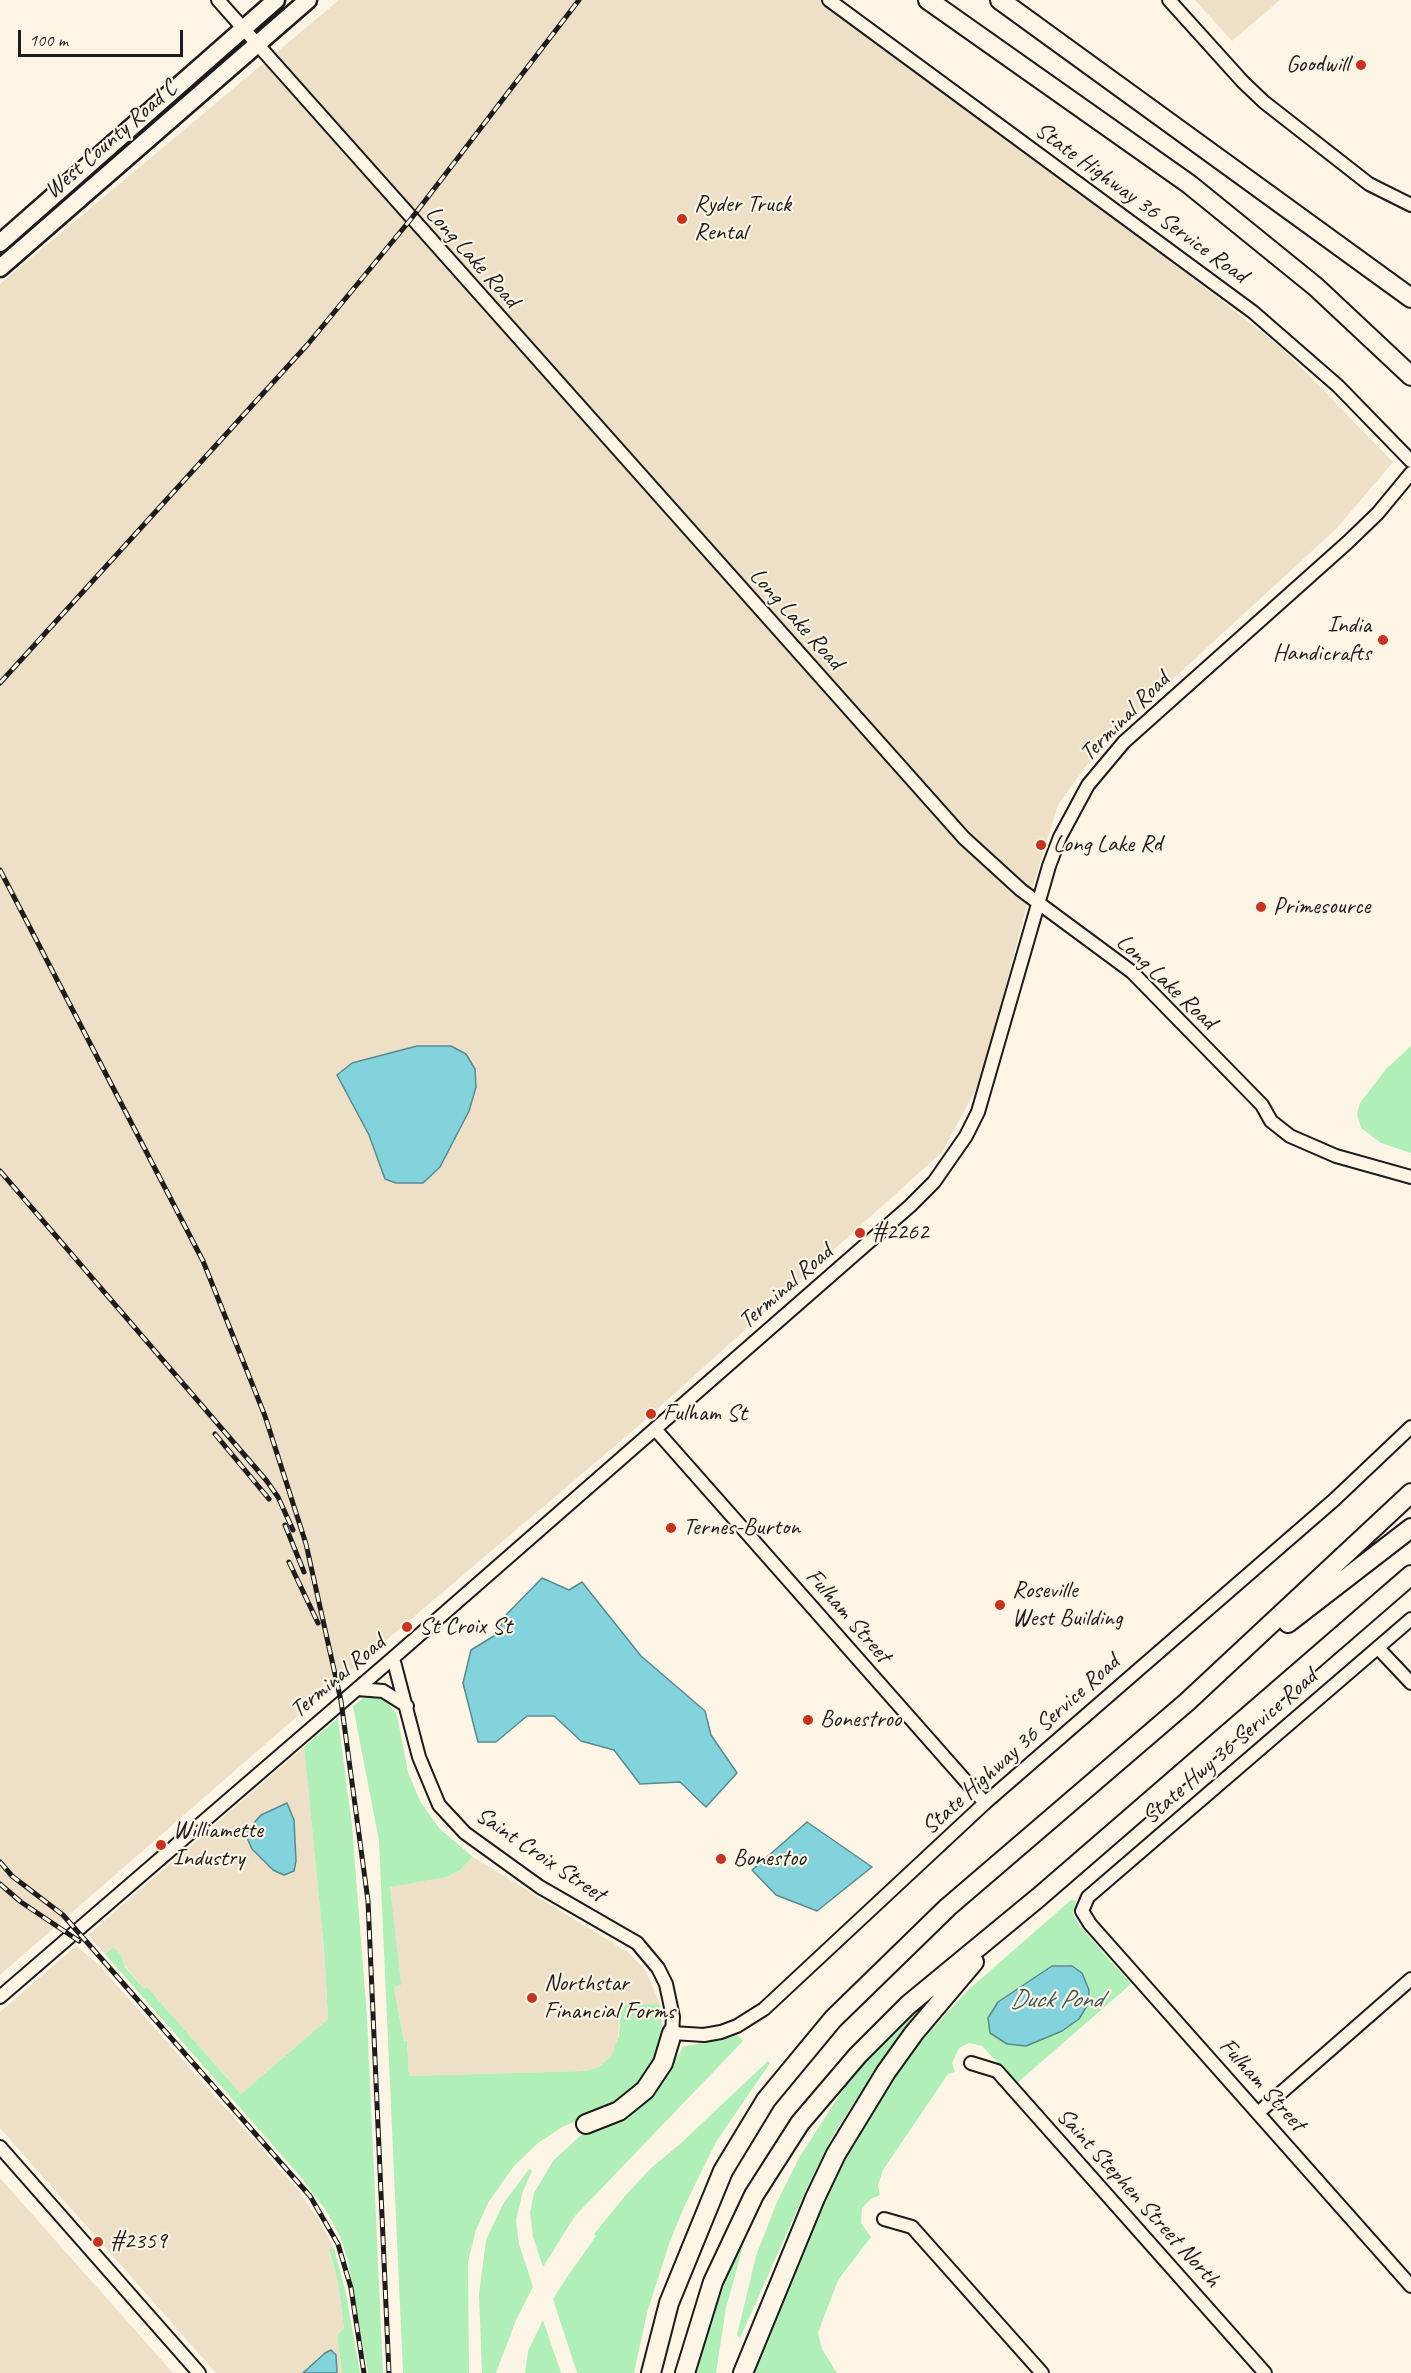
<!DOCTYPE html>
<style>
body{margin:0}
#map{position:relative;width:1411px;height:2373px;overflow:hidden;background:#fcf5e5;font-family:Caveat,sans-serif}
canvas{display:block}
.scale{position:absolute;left:18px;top:30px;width:165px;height:27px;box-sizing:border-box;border:3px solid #1c1c1c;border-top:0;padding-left:8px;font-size:18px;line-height:21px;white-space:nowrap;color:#1c1c1c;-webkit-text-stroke:4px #fcf5e5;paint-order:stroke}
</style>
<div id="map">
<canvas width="1411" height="2373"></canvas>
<div class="scale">100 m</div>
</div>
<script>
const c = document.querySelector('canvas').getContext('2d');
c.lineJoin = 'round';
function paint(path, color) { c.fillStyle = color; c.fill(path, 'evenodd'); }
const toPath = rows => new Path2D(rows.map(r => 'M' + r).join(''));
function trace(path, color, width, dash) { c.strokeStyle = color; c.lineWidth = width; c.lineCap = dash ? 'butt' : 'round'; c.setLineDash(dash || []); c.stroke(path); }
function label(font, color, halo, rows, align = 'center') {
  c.font = font + ' Caveat,sans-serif'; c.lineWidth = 4.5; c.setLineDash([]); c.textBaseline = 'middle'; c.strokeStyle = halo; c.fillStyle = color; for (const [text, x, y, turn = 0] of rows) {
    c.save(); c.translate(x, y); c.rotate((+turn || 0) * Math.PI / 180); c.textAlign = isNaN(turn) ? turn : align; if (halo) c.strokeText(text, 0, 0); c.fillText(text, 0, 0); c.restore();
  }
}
paint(toPath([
 [339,0,823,0,1131,229,1284,350,1393,462,1337,528,1101,745,1058,805,1027,905,980,1082,942,1152,644,1421,316,1700,0,1975,0,284],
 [1195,0,1280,0,1232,41],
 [304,1747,324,1949,328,2019,241,2094,147,1987,144,1989,111,1948,105,1954,88,1935],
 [473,1857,629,1953,646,1971,660,2004,621,2005,617,2044,612,2055,599,2067,585,2071,409,2076,407,2041,404,2041,394,1986,400,1985,389,1887,447,1877,460,1870],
 [76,1946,97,1963,298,2190,319,2220,334,2248,329,2250,338,2282,344,2328,337,2335,342,2373,216,2373,0,2128,0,2012],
 [0,2178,173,2373,0,2373]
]), '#ede0c7');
paint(toPath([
 [1411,1046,1411,1153,1381,1143,1361,1128,1357,1114,1360,1103,1386,1069],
 [374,1696,388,1703,397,1715,408,1772,420,1801,439,1828,473,1857,460,1870,447,1877,390,1887,401,1985,394,1987,404,2041,407,2041,409,2076,585,2071,599,2067,612,2055,619,2036,621,2005,660,2004,662,2016,661,2034,656,2056,637,2086,614,2105,562,2127,538,2143,514,2166,488,2203,476,2230,468,2262,469,2373,403,2373,379,1841,353,1706,363,1698],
 [338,1718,352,1826,367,2017,383,2373,368,2373,348,2261,340,2236,325,2209,300,2176,105,1954,113,1947,121,1955,125,1967,144,1989,147,1987,241,2094,328,2019,324,1949,304,1747],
 [1071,1900,1076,1901,1073,1913,1078,1924,1131,1984,1017,2083,982,2046,969,2043,959,2048,952,2063,955,2072,948,2074,883,2170,878,2185,880,2195,871,2199,862,2208,861,2223,871,2237,838,2280,818,2333,822,2349,837,2373,750,2373,842,2161,895,2074,923,2039,967,1991],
 [1066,1965,1062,2031,1026,2046,1007,2044,1002,2041,998,2002,1052,1966],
 [929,1999,931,2000,875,2070,835,2132,811,2179,740,2338,737,2335,756,2256,777,2202,799,2158,853,2074,895,2030],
 [737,2035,743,2041,575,2216,543,2267,533,2237,530,2212,534,2193,553,2161,581,2135,625,2116,646,2101,661,2083,683,2047],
 [768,2061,770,2063,716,2142,684,2207,669,2244,647,2313,634,2373,577,2373,553,2299,567,2277,596,2236,594,2234,625,2196,651,2168,680,2144],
 [529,2169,532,2171,523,2191,516,2220,519,2244,533,2287,516,2320,496,2373,482,2373,479,2294,486,2240,503,2204],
 [740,2245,743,2247,726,2308,716,2373,696,2373,707,2330],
 [334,2248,346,2294,360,2373,342,2373,337,2335,344,2328,338,2282,329,2249],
 [543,2320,561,2373,525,2373,528,2351]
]), '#b0efb7');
const water = toPath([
 [417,1046,451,1046,466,1054,475,1069,476,1087,469,1111,440,1167,423,1183,396,1183,385,1179,369,1135,337,1075,352,1063,417,1046],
 [542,1578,569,1590,582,1582,641,1656,705,1711,711,1735,737,1773,706,1807,680,1782,640,1784,614,1750,581,1741,554,1716,527,1716,496,1742,478,1742,463,1683,471,1650,497,1634,506,1615,542,1578],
 [287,1803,294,1820,296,1861,294,1871,284,1875,273,1870,252,1849,245,1833,261,1815,287,1803],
 [807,1822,872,1867,817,1911,776,1895,752,1870,807,1822],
 [1052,1966,1072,1966,1082,1973,1089,1990,1088,2004,1079,2019,1062,2031,1026,2046,1007,2044,990,2033,988,2018,998,2002,1052,1966],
 [331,2350,336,2355,337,2373,303,2373,325,2353,331,2350]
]);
paint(water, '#82d3dc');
trace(water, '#598a8f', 1.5);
const minor = toPath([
 [218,0,964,838,1021,890,1132,972,1262,1105,1271,1121,1290,1136,1336,1156,1411,1177],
 [829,0,1253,312,1338,386,1411,461],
 [1169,0,1243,82,1264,102,1369,184,1411,205],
 [655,1429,985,1803],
 [1411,1619,1088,1897,1082,1911,1090,1924,1411,2286],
 [1378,1648,1411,1683],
 [393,1658,419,1757,439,1805,465,1833,540,1887,637,1943,658,1968,666,1984,673,2017,672,2033,704,2035,721,2032,737,2026,764,2009,985,1803,1334,1500,1411,1427],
 [357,1689,383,1691,407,1706],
 [0,1997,393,1658,910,1206,934,1182,966,1136,978,1112,1049,866,1060,837,1088,785,1124,742,1348,542,1378,513,1411,473],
 [971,2063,997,2071,1265,2373],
 [1259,2112,1411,1979],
 [0,2147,199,2373],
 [884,2219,912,2227,1042,2373]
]);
const major = toPath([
 [0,243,276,0],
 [0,268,308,0]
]);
const highway = toPath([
 [928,0,1189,184,1316,287,1411,376],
 [1000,0,1411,298],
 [1288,1623,1411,1528],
 [586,2124,619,2111,645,2090,663,2063,672,2033],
 [651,2373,669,2303,723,2171,766,2100,833,2019,948,1907,1187,1702,1411,1493],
 [685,2373,713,2282,754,2195,800,2123,858,2055,908,2005,1039,1897,1411,1575],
 [743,2373,815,2198,836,2154,886,2072,914,2033,974,1962]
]);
trace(minor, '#1c1c1c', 16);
trace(major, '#1c1c1c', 21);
trace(highway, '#1c1c1c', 22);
trace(minor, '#fcf5e5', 12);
trace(major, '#fcf5e5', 16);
trace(highway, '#fcf5e5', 18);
const rail = toPath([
 [0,683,308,344,411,219,579,0],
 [0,870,203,1261,265,1416,306,1544,341,1701,368,1901,389,2373],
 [0,1171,266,1480,278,1497,293,1530],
 [215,1434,269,1499],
 [285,1525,304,1572],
 [289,1562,318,1623],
 [0,1862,12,1876,63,1915,310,2196,338,2244,351,2288,364,2373],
 [0,1884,21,1902,79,1941]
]);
trace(rail, '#1c1c1c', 5);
trace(rail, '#fcf5e5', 3, [9]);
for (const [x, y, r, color] of [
 [1361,65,6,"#c8321e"],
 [682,219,6,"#c8321e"],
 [1383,640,6,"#c8321e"],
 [1041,845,6,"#c8321e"],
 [1261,907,6,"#c8321e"],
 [860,1233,6,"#c8321e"],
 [651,1414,6,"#c8321e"],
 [671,1528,6,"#c8321e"],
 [1000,1605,6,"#c8321e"],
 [407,1627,6,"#c8321e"],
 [808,1720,6,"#c8321e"],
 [161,1845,6,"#c8321e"],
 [721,1859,6,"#c8321e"],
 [532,1998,6,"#c8321e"],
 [98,2242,6,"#c8321e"]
]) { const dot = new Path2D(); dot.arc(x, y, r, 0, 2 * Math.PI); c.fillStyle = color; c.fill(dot); trace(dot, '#fcf5e5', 2); }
label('24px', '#1c1c1c', '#fcf5e5', [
 ["Goodwill",1349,65,"right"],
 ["Ryder Truck",694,205],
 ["Rental",694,233],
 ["India",1371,626,"right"],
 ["Handicrafts",1371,654,"right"],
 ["Long Lake Rd",1053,845],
 ["Primesource",1273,907],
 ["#2262",872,1233],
 ["Fulham St",663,1414],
 ["Ternes-Burton",683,1528],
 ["Roseville",1012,1591],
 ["West Building",1012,1619],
 ["St Croix St",419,1627],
 ["Bonestroo",820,1720],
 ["Williamette",173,1831],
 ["Industry",173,1859],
 ["Bonestoo",733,1859],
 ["Northstar",544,1984],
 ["Financial Forms",544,2012],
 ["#2359",110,2242]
], 'left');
label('24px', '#1c1c1c', '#fcf5e5', [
 ["West County Road C",111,140,-41],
 ["State Highway 36 Service Road",1141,203,36],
 ["Long Lake Road",472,257,48],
 ["Long Lake Road",796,619,48],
 ["Terminal Road",1125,717,-45],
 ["Long Lake Road",1166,982,43],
 ["Terminal Road",786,1287,-41],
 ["Fulham Street",848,1616,49],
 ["Terminal Road",338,1677,-40],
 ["State Highway 36 Service Road",1021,1745,-42],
 ["State Hwy 36 Service Road",1230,1747,-41],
 ["Saint Croix Street",540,1855,34],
 ["Fulham Street",1262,2085,48],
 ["Saint Stephen Street North",1138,2198,48]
]);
label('italic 26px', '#405c5f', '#fcf5e5', [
 ["Duck Pond",1056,2000]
]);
</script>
